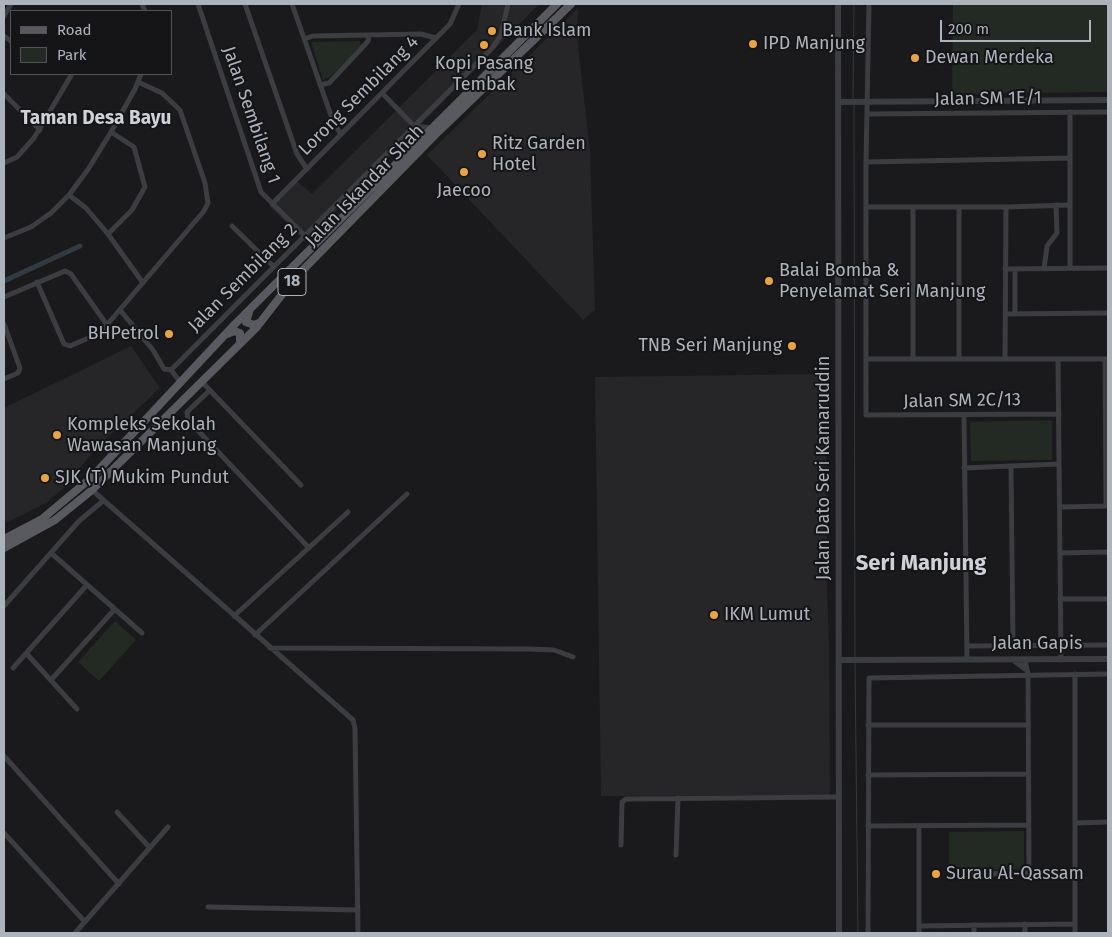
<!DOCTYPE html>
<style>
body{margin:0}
#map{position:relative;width:1112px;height:937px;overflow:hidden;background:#1a1a1c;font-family:"Fira Sans",sans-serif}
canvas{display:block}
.frame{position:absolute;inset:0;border:5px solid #adb3bb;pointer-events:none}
.legend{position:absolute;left:10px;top:10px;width:162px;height:65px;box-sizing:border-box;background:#151517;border:1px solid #525459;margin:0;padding:6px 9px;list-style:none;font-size:15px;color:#adb3bb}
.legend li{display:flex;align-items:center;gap:10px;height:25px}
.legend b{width:25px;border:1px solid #525459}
.scale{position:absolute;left:940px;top:20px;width:151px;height:22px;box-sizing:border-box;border:2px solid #adb3bb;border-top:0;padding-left:6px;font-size:15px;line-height:18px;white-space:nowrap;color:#adb3bb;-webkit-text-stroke:4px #151517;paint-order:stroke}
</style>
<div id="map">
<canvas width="1112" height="937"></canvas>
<div class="frame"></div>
<ul class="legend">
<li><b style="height:6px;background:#585a60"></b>Road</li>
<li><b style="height:14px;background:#222a23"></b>Park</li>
</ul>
<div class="scale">200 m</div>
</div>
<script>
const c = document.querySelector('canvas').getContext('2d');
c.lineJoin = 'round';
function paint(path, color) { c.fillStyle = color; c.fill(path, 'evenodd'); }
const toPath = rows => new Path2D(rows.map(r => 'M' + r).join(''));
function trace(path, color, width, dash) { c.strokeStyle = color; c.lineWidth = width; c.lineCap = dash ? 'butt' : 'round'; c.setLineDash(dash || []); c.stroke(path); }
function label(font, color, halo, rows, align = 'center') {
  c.font = font + ' "Fira Sans",sans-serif'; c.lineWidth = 4; c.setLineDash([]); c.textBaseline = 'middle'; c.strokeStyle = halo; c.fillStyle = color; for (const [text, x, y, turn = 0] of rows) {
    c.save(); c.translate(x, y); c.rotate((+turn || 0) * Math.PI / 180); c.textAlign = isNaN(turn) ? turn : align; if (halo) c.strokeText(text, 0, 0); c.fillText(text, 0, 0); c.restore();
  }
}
paint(toPath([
 [482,4,539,4,306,242,270,207,297,181,312,194,477,30],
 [578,8,577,37,590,151,595,310,583,320,427,155],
 [131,346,160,388,97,447,64,488,46,503,6,523,4,518,4,408],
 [826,374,827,568,825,579,827,582,829,648,830,795,601,796,595,377]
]), '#262629');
paint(toPath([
 [953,4,1108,4,1108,92,952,94],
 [360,41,361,47,330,77,323,80,311,42],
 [1052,420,1052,460,971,461,970,422],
 [115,621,136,640,99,681,78,662],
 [1024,831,1024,869,949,870,949,832]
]), '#222a23');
trace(toPath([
 [853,100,854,4],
 [854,104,855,658],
 [855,662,858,933]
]), '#313a40', 1);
trace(toPath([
 [4,281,80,246]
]), '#313a40', 5);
trace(toPath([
 [142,4,145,11],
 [198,4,261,192,315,246],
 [245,4,297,154,307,169],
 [292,4,334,124,341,134],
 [869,4,866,162,866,415,1059,414],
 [4,16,11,4],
 [4,36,11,41],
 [304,39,313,36,421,34,436,38],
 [320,85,329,83,361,49,368,41,369,35],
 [382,93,414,126,418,142],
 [4,94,40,130],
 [1070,112,1070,268],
 [868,114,1108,112],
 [414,126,432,128],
 [866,162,1070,158],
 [4,163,17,157,34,138,72,74],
 [69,195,86,208,108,234,143,283],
 [272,204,450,24,459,4],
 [867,207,1006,207,1070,205],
 [913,207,913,358],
 [959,207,959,359],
 [232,226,273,266],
 [108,234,132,210,145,187,134,147,111,132],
 [4,238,31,227,51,213,69,195,89,168,111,132,135,89,141,74],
 [1005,269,1108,268],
 [1015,269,1015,314],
 [1044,269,1047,246,1057,233,1056,205],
 [37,282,64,344,70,346,100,333,204,211,208,203,205,183,180,110,162,93,138,82],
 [4,297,65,271,71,274,107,325],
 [120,310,153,350,164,369,171,370,493,47,501,35,508,4],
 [1005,314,1108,313],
 [4,324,20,368,18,373,4,379],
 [868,359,1108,359],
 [1005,359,1006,207],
 [1058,359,1061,660],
 [1105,359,1106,506],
 [171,370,181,383],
 [201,381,301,485],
 [210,390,187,412,188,420,309,548],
 [964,416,967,659],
 [1011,466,1013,645],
 [964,468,1059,464],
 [92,490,353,720,355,728,358,933],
 [1060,507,1108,506],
 [51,553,142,633],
 [1060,553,1108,552],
 [1060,599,1108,599],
 [4,606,79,521,103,501],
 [234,616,348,512],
 [255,635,407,494],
 [967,646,1108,645],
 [270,648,528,649,554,650,573,657],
 [26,653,77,709],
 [1025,660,1028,674,1029,874],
 [13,668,86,586],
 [1075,674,1075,933],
 [51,680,114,610],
 [868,725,1028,725],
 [4,756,119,884],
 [868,775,1028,774],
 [117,812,150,848],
 [1076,823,1108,822],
 [868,826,1028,825],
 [919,826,919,933],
 [4,833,85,922],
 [621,845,622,802,626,799,839,797],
 [676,855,678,798],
 [952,874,1076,873],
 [208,907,358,910],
 [1025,924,1025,933],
 [974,925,974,933],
 [919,926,1075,924],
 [75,933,168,827],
 [868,933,869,678,1108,674]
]), '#3b3d41', 5);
trace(toPath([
 [838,4,839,933],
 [838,102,1108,100],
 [839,660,1108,659],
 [1015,661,1026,669]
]), '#3b3d41', 6);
trace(toPath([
 [249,312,246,322,254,325,259,323],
 [227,334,234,331,240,333,240,343],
 [4,539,42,519,91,478,235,324,557,4],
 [4,548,55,520,92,490,256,328,294,279,439,131,571,4]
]), '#585a60', 8);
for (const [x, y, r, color] of [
 [492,31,5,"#e8a346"],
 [753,44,5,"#e8a346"],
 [484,45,5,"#e8a346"],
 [915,58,5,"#e8a346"],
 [482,154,5,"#e8a346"],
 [464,172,5,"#e8a346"],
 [769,281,5,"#e8a346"],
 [169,334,5,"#e8a346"],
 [792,346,5,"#e8a346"],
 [57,435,5,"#e8a346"],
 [45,478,5,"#e8a346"],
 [714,615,5,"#e8a346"],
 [936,874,5,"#e8a346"]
]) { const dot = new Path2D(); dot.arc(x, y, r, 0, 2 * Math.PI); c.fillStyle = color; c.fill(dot); trace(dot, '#151517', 2); }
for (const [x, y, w] of [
 [292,282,28]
]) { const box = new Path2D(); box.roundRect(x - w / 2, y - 13.5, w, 27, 4); c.fillStyle = '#151517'; c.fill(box); trace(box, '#adb3bb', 1); }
label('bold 16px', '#adb3bb', null, [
 ["18",292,282]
]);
label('18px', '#adb3bb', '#151517', [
 ["Bank Islam",502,31],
 ["IPD Manjung",763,44],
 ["Dewan Merdeka",925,58],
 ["Kopi Pasang",484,64,"center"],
 ["Tembak",484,85,"center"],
 ["Ritz Garden",492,144],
 ["Hotel",492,165],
 ["Jaecoo",464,191,"center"],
 ["Balai Bomba &",779,271],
 ["Penyelamat Seri Manjung",779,292],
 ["BHPetrol",159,334,"right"],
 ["TNB Seri Manjung",782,346,"right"],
 ["Kompleks Sekolah",67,425],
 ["Wawasan Manjung",67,446],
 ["SJK (T) Mukim Pundut",55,478],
 ["IKM Lumut",724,615],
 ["Surau Al-Qassam",946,874]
], 'left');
label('18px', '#adb3bb', '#151517', [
 ["Lorong Sembilang 4",359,96,-45],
 ["Jalan SM 1E/1",988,99,-1],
 ["Jalan Sembilang 1",251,115,71],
 ["Jalan Iskandar Shah",365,186,-46],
 ["Jalan Sembilang 2",243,278,-45],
 ["Jalan SM 2C/13",962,401,-1],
 ["Jalan Dato Seri Kamaruddin",824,468,-90],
 ["Jalan Gapis",1037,644]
]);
label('bold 19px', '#ced1d7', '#151517', [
 ["Taman Desa Bayu",96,119]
]);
label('bold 22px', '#ced1d7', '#151517', [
 ["Seri Manjung",921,564]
]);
</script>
